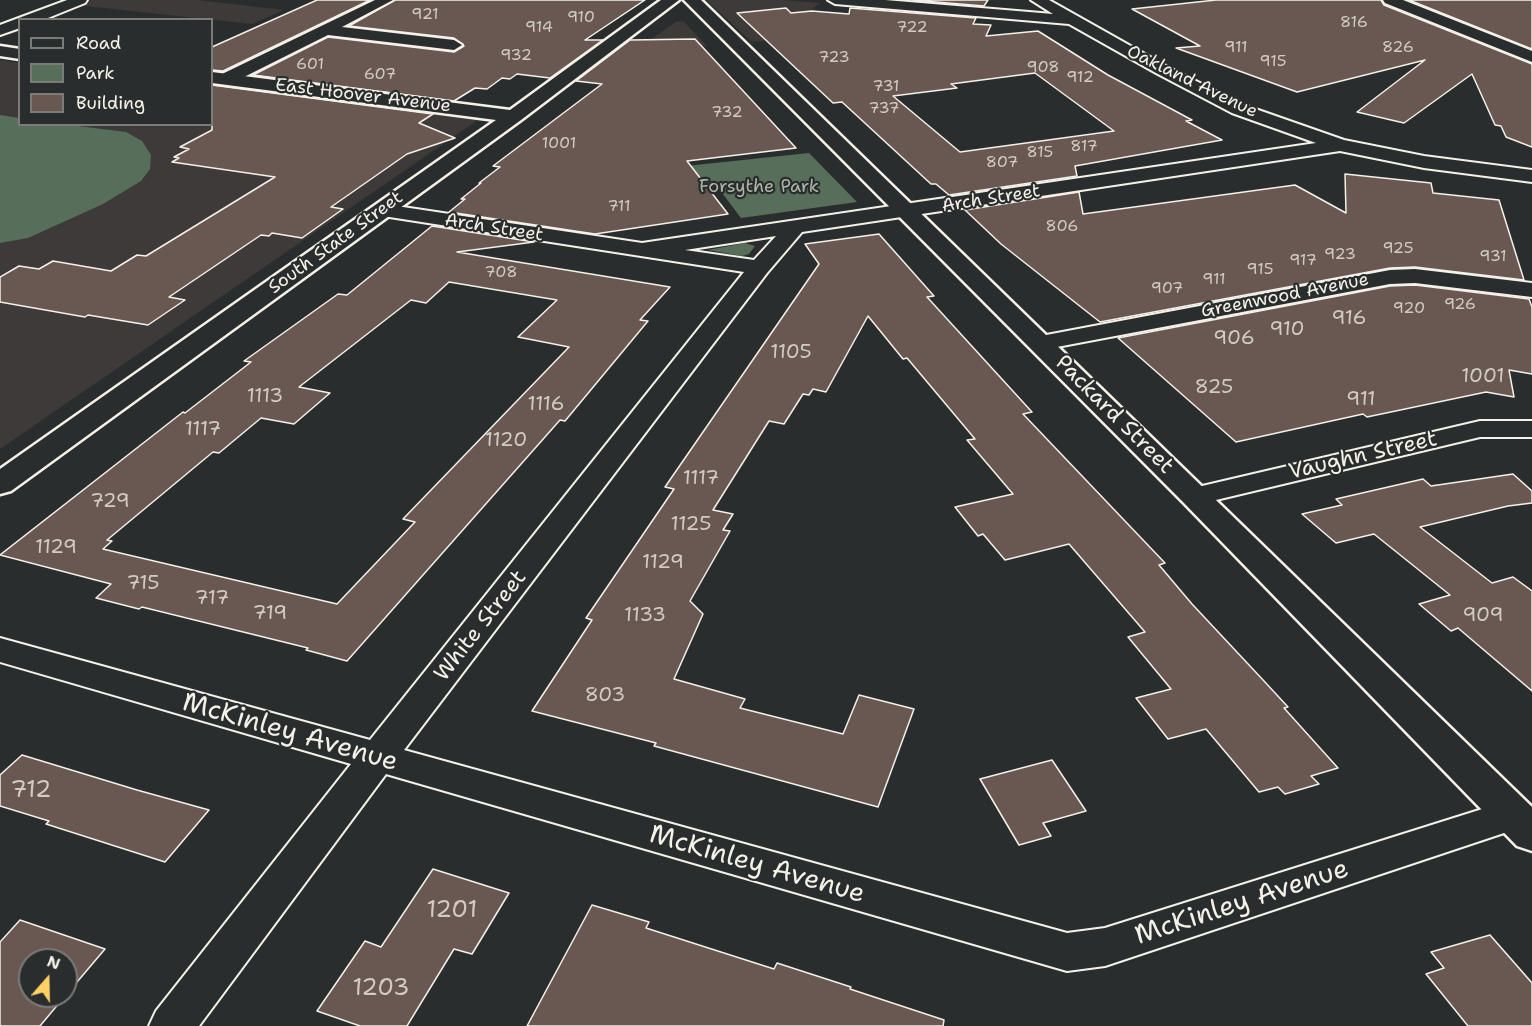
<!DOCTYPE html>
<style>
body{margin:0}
#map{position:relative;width:1532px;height:1026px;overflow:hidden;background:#2a2d2e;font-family:"Shantell Sans",sans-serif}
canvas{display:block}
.legend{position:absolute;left:18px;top:18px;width:195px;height:108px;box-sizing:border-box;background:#2a2d2e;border:2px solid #7b7b78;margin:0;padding:8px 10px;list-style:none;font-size:18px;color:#f4f1e8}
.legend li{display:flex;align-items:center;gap:12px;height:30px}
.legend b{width:30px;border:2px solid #7b7b78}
.north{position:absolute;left:18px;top:948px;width:60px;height:60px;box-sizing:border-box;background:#2a2d2e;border:2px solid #7b7b78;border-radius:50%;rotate:20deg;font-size:16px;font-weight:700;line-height:24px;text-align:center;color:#f4f1e8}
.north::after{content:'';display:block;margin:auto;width:21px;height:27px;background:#ffd166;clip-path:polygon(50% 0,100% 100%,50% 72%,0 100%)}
</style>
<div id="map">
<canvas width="1532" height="1026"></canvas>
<ul class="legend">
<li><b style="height:8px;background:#2a2d2e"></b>Road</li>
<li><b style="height:16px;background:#566e5a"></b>Park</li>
<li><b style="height:16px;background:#695852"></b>Building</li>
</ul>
<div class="north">N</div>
</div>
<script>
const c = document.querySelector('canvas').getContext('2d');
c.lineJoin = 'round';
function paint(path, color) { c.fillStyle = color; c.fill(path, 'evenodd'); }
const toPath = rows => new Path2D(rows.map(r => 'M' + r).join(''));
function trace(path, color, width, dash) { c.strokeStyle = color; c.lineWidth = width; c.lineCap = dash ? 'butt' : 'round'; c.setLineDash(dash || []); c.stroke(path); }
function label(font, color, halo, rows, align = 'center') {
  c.font = font + ' "Shantell Sans",sans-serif'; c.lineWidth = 4.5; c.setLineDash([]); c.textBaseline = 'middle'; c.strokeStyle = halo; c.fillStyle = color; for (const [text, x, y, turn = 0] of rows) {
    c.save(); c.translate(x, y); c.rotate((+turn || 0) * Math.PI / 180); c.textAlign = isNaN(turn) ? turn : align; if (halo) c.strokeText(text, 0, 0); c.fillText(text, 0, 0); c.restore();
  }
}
paint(toPath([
 [90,0,197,0,284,10,252,24,76,5],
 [706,0,784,0,820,3,809,11,840,34,752,42],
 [677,21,684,22,707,46,672,50,640,47],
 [0,60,19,63,20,124,212,124,212,87,478,120,0,449]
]), '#3d3a39');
paint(toPath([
 [0,115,19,118,20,124,70,125,126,132,142,141,151,155,150,169,141,181,103,204,28,238,0,243],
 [809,153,857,202,741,218,716,185,670,191,658,169],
 [745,243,755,246,749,254,742,256,708,250]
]), '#566e5a');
const building = toPath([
 [317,0,370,0,223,71,212,70,212,47,317,0],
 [395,0,645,0,585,40,603,40,550,78,517,74,510,79,502,78,487,89,475,88,454,101,253,75,328,37,454,52,464,46,454,38,349,26,395,0],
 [912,0,988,0,984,6,912,0],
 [1216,0,1381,0,1384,5,1532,64,1532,147,1506,137,1501,126,1495,125,1472,74,1404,123,1357,112,1425,60,1297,92,1176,48,1200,46,1132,9,1216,0],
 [1409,0,1532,0,1532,49,1409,0],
 [786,8,791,13,812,11,849,14,850,8,976,18,973,24,991,25,986,36,1038,31,1108,75,1192,120,1186,121,1222,140,1075,166,1077,176,949,195,936,184,931,184,842,102,833,103,737,13,786,8],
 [1035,73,1114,131,960,152,893,96,957,88,951,84,1035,73],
 [695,39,796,148,687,161,728,214,595,234,449,212,465,199,461,199,481,183,479,183,500,167,493,166,602,84,576,81,630,40,695,39],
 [212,85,433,114,419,123,455,138,407,154,331,207,343,209,302,238,272,233,269,236,261,235,169,297,185,300,148,325,88,315,85,317,0,302,0,277,19,266,39,269,53,261,111,271,137,255,146,256,275,177,172,162,179,158,174,157,189,149,180,147,212,130,212,85],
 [1345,174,1431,183,1433,193,1499,200,1524,280,1415,267,1390,268,1100,322,1001,244,965,210,1079,192,1083,214,1295,185,1346,213,1345,174],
 [432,226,534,242,457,252,670,287,640,320,648,321,565,421,560,420,347,661,306,650,308,648,142,607,139,609,96,598,111,584,0,555,183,412,185,413,251,362,244,361,338,294,347,295,432,226],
 [449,282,557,300,518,337,569,347,403,519,415,522,337,604,103,549,112,541,107,540,213,452,219,453,261,418,294,424,330,393,299,387,411,300,426,303,449,282],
 [879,234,934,296,927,297,1032,412,1023,414,1165,563,1159,565,1192,604,1264,681,1288,707,1284,708,1338,768,1311,776,1319,784,1285,794,1278,787,1259,792,1206,729,1168,739,1136,698,1171,689,1128,637,1145,632,1069,544,1005,560,983,534,978,536,955,507,1013,494,967,440,975,439,907,358,903,359,868,316,826,392,813,389,809,395,803,394,784,424,769,421,713,510,733,514,723,530,730,531,690,601,703,614,674,679,745,699,740,708,843,734,859,695,914,709,878,807,654,746,656,743,532,711,592,620,586,618,674,489,665,487,819,264,805,244,879,234],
 [1415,285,1529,299,1532,307,1532,374,1509,370,1514,397,1486,392,1367,417,1363,414,1236,442,1118,338,1390,286,1415,285],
 [1513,474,1532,491,1532,503,1508,506,1420,527,1492,583,1513,577,1532,591,1532,691,1458,628,1451,631,1419,604,1450,595,1374,534,1336,543,1302,514,1342,505,1336,499,1423,479,1431,486,1513,474],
 [22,755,137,790,209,810,165,862,46,824,49,821,0,806,0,775,22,755],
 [1052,760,1086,811,1043,823,1051,836,1019,845,980,779,1052,760],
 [433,869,509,893,472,954,454,949,407,1026,360,1026,317,1011,365,941,381,947,433,869],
 [592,905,649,922,646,928,774,969,777,963,851,987,850,989,944,1020,943,1026,527,1026,592,905],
 [20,920,105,949,66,995,66,960,30,960,30,996,65,996,40,1026,0,1026,0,942,20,920],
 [1490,935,1532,983,1532,1026,1468,1026,1426,974,1444,968,1431,952,1490,935]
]);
paint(building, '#695852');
trace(building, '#f4f1e8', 1.5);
const street = toPath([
 [67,0,87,0,85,3,43,20,20,20,20,28,0,35,0,25,67,0],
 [375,0,393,0,342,27,454,40,462,45,454,50,328,35,232,83,220,83,218,79,220,75,375,0],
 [828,0,885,0,1053,14,1031,0,1049,0,1168,67,1244,105,1344,140,1424,156,1532,170,1532,182,1424,168,1340,151,802,232,767,273,404,750,1067,933,1105,928,1511,800,1525,804,1531,815,1525,826,1105,966,1067,971,386,774,199,1026,149,1026,156,1011,351,764,0,662,0,638,370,740,744,272,383,216,376,214,373,210,376,206,383,204,642,243,1316,143,1232,113,1156,73,1069,24,835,4,828,0],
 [776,236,754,260,685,250,776,236],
 [1383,0,1403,0,1532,51,1532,62,1385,3,1383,0],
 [1415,269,1532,283,1532,297,1415,283,1390,284,1041,350,1032,348,1029,343,1032,338,1041,336,1390,270,1415,269],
 [1480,421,1532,421,1532,437,1480,437,1195,505,1185,502,1180,496,1185,490,1480,421]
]);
const secondary = toPath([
 [661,0,679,0,521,120,11,491,0,494,0,469,496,120,212,83,212,72,510,110,661,0],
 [684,0,701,0,1532,807,1532,851,1517,846,1184,503,684,0],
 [0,46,20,49,20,59,0,56,0,46]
]);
trace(street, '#f4f1e8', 4);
trace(secondary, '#f4f1e8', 5);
paint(street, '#2a2d2e');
paint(secondary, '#2a2d2e');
label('16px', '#d1cbc2', null, [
 ["921",425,15],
 ["910",581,18],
 ["816",1354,23],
 ["914",539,28],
 ["722",912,28],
 ["911",1236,48],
 ["826",1398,48],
 ["932",516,56],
 ["723",834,58],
 ["915",1273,62],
 ["601",310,65],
 ["908",1043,68],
 ["607",380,75],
 ["912",1080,78],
 ["731",886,87],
 ["737",884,109],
 ["732",727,113],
 ["1001",559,144],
 ["817",1084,147],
 ["815",1040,153],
 ["807",1002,163],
 ["711",619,207],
 ["806",1062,227],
 ["925",1398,249],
 ["923",1340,255],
 ["931",1493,257],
 ["917",1303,261],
 ["915",1260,270],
 ["708",501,273],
 ["911",1214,280],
 ["907",1167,289],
 ["926",1460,305],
 ["920",1409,309]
]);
label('18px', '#f4f1e8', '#2a2d2e', [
 ["Oakland Avenue",1192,82,26],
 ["East Hoover Avenue",363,96,7],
 ["Arch Street",991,199,-9],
 ["Arch Street",494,228,9],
 ["South State Street",336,243,-36],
 ["Greenwood Avenue",1285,296,-11]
]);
label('18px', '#adb6a8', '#2a2d2e', [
 ["Forsythe Park",759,187]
]);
label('20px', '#d1cbc2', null, [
 ["916",1349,319],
 ["910",1287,330],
 ["906",1234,339],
 ["1105",791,353],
 ["1001",1483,377],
 ["825",1214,388],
 ["1113",265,397],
 ["911",1361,400],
 ["1116",546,405],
 ["1117",203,430],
 ["1120",506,441],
 ["1117",701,479],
 ["729",110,502],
 ["1125",691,525],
 ["1129",56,548],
 ["1129",663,563],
 ["715",143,584],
 ["717",212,599],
 ["719",270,614],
 ["1133",645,616],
 ["909",1483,616],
 ["803",605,696]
]);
label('22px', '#f4f1e8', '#2a2d2e', [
 ["Packard Street",1114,415,45],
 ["Vaughn Street",1363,456,-13],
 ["White Street",481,626,-52]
]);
label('24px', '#d1cbc2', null, [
 ["712",31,791],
 ["1201",452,911],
 ["1203",381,989]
]);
label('27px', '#f4f1e8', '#2a2d2e', [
 ["McKinley Avenue",290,733,16],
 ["McKinley Avenue",757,865,16],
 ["McKinley Avenue",1242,903,-18]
]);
</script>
